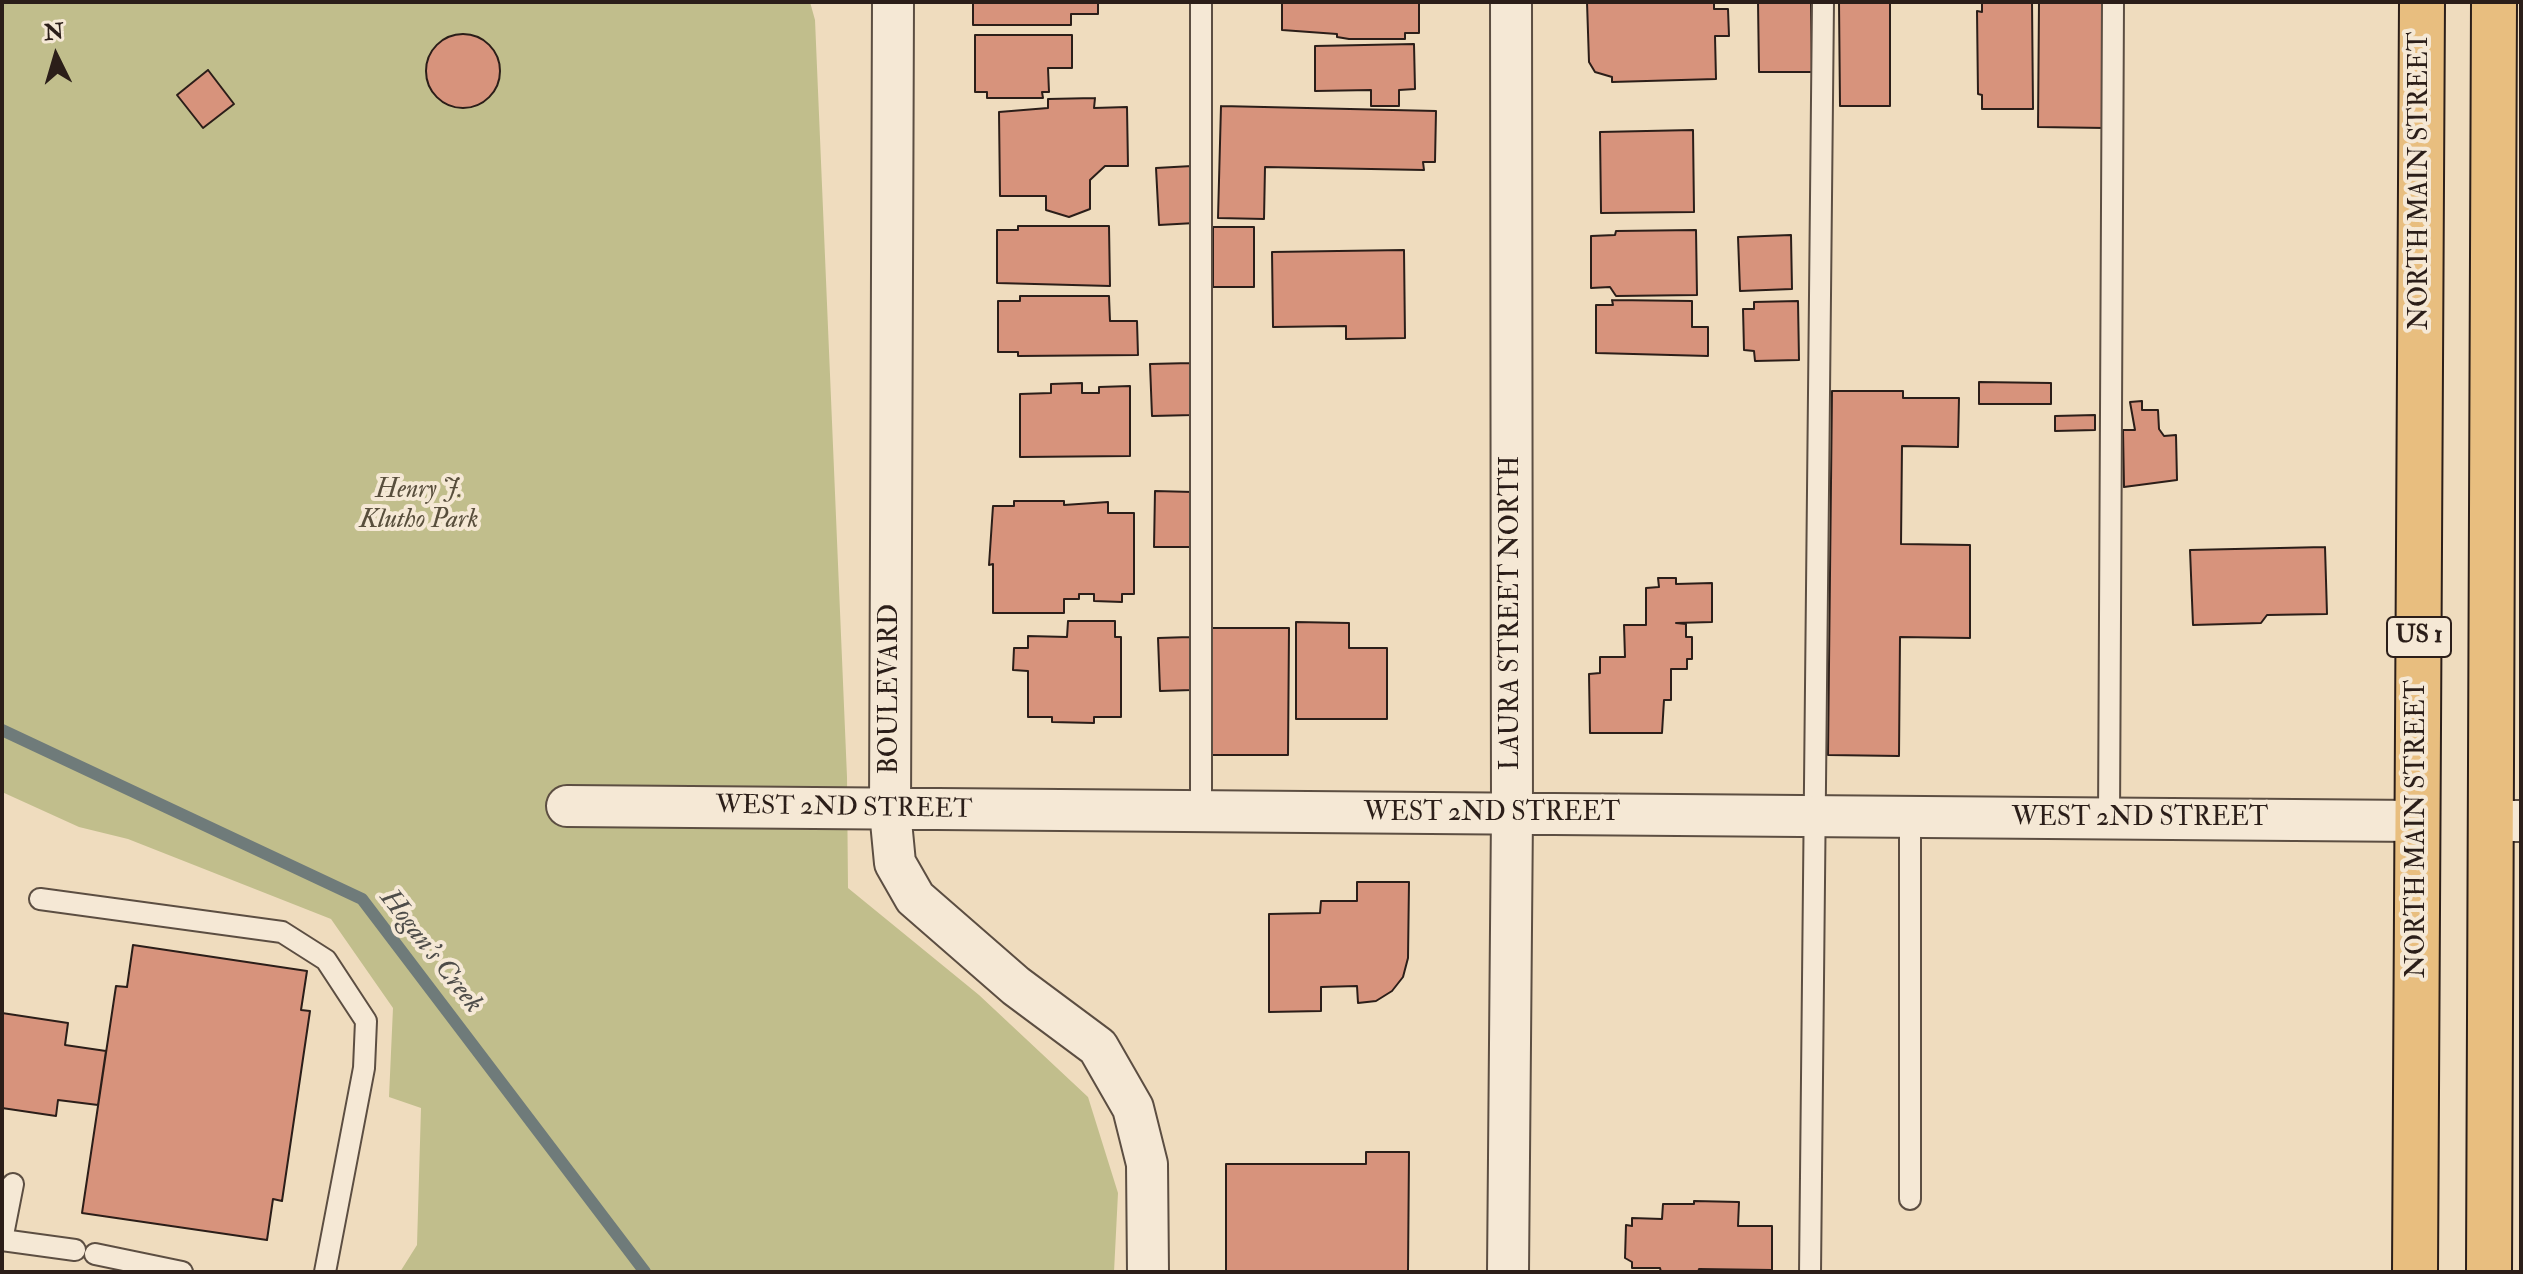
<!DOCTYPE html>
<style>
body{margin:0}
#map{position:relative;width:2523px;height:1274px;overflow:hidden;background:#efdcbe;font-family:"IM FELL Double Pica",serif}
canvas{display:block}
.frame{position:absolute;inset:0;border:4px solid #2b1e19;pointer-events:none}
.north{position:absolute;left:16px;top:16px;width:80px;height:80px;-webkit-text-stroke:6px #f5e8d5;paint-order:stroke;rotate:355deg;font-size:22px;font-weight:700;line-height:32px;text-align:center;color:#2b1e19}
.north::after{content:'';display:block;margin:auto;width:28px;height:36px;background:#2b1e19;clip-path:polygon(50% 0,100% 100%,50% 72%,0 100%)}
</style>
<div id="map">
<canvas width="2523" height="1274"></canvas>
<div class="frame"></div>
<div class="north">N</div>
</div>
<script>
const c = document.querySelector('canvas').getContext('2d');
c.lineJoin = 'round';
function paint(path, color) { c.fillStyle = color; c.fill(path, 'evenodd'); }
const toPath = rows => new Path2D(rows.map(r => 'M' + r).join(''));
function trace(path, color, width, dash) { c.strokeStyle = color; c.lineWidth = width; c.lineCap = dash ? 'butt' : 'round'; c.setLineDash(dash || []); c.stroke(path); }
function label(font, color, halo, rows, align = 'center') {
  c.font = font + ' "IM FELL Double Pica",serif'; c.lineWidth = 8; c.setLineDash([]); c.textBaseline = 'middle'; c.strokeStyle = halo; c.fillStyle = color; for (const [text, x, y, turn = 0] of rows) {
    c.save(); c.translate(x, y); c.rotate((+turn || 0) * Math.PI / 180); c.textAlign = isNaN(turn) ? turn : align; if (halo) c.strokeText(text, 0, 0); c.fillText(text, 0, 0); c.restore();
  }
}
paint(toPath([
 [2,2,810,2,815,20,847,777,848,888,979,995,1088,1097,1118,1193,1114,1272,400,1272,417,1245,421,1108,389,1097,393,1008,331,919,128,839,79,827,2,792]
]), '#c1be8c');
trace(toPath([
 [2,730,362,899,645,1272]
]), '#6f7b7a', 12);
const building = toPath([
 [973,2,1098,2,1098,14,1071,14,1071,25,973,25,973,2],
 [1282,2,1419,2,1419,33,1405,33,1405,39,1349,39,1337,37,1337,34,1282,30,1282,2],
 [1587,2,1714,2,1714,9,1728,9,1729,36,1715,36,1716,79,1612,82,1612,77,1595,72,1589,62,1587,2],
 [1758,2,1811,2,1812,72,1759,72,1758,2],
 [1839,2,1890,2,1890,106,1840,106,1839,2],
 [1982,2,2032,2,2033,109,1982,109,1982,95,1978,94,1977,11,1982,12,1982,2],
 [2039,2,2106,2,2105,128,2038,127,2039,2],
 '426 71a37 37 0 1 1 74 0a37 37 0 1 1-74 0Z',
 [975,35,1072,35,1072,68,1048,68,1049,92,1042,92,1043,98,987,98,987,92,975,92,975,35],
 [1414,44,1415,89,1399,90,1399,106,1371,106,1371,90,1315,91,1315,46,1414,44],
 [208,70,234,104,203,128,177,95,208,70],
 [1095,98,1094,108,1127,107,1128,166,1105,166,1090,180,1090,209,1069,217,1046,210,1046,196,1000,196,999,112,1048,108,1048,99,1095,98],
 [1221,106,1436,111,1435,162,1423,162,1424,170,1265,167,1264,219,1218,218,1221,106],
 [1693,130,1694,212,1601,213,1600,132,1693,130],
 [1192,166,1195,223,1159,225,1156,168,1192,166],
 [1018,226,1109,226,1110,286,997,283,997,230,1018,230,1018,226],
 [1213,227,1254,227,1254,287,1213,287,1213,227],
 [1696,230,1697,295,1616,296,1610,287,1591,288,1591,236,1615,235,1616,231,1696,230],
 [1791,235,1792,289,1740,291,1738,237,1791,235],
 [1404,250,1405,338,1346,339,1346,326,1273,327,1272,252,1404,250],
 [1020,296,1109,296,1110,321,1137,321,1138,355,1018,356,1018,352,998,352,998,301,1020,301,1020,296],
 [1612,300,1692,301,1692,327,1708,327,1708,356,1596,353,1596,305,1613,305,1612,300],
 [1798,301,1799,360,1755,361,1754,351,1744,350,1743,309,1754,309,1754,302,1798,301],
 [1191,363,1193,415,1152,416,1150,364,1191,363],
 [1979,382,2051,383,2051,404,1979,404,1979,382],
 [1082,383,1082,393,1099,393,1099,387,1130,386,1130,456,1020,457,1020,394,1051,393,1051,384,1082,383],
 [1832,391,1903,391,1903,398,1959,398,1958,447,1902,446,1901,544,1970,545,1970,638,1900,637,1899,756,1828,755,1832,391],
 [2142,401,2142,410,2158,410,2159,429,2164,436,2176,435,2177,480,2124,487,2123,430,2135,430,2130,402,2142,401],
 [2095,415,2095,430,2055,431,2055,416,2095,415],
 [1155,491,1193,492,1192,547,1154,547,1155,491],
 [1014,501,1064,501,1064,505,1108,502,1108,513,1134,513,1134,594,1122,594,1122,602,1094,601,1094,594,1079,594,1079,599,1064,599,1064,613,993,613,993,564,989,565,993,506,1014,506,1014,501],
 [2325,547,2327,614,2267,615,2261,623,2193,625,2190,550,2325,547],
 [1658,578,1676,578,1676,584,1712,583,1712,622,1676,623,1686,624,1686,637,1692,637,1692,659,1687,659,1687,669,1671,669,1671,700,1664,700,1662,733,1590,733,1589,674,1600,673,1600,657,1625,657,1624,625,1646,625,1646,588,1659,587,1658,578],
 [1068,621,1115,621,1115,637,1121,637,1121,717,1094,717,1094,723,1052,722,1052,717,1028,717,1028,671,1013,670,1014,648,1028,648,1028,636,1067,637,1068,621],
 [1296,622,1349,623,1349,648,1387,648,1387,719,1296,719,1296,622],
 [1212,628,1289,628,1288,755,1212,755,1212,628],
 [1190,637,1192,690,1160,691,1158,638,1190,637],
 [1357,882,1409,882,1408,958,1403,977,1392,991,1376,1001,1358,1003,1357,986,1321,987,1321,1011,1269,1012,1269,914,1320,913,1321,901,1357,901,1357,882],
 [133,945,307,971,301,1010,310,1011,282,1201,273,1199,267,1240,82,1213,116,986,127,987,133,945],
 [2,1013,68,1023,65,1045,106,1051,98,1105,58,1100,56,1116,2,1108,2,1013],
 [1366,1152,1409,1152,1408,1272,1226,1272,1226,1164,1366,1164,1366,1152],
 [1694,1201,1739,1202,1738,1226,1772,1226,1772,1270,1699,1269,1698,1272,1661,1272,1660,1268,1632,1268,1632,1262,1625,1258,1626,1225,1632,1226,1632,1218,1662,1219,1663,1204,1694,1204,1694,1201]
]);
paint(building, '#d7937c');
trace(building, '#2b1e19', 2);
const service = toPath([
 [1201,2,1201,812],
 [2109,819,2113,2],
 [40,899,282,932,326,960,366,1021,364,1068,325,1272],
 [1910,1199,1910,817],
 [2,1240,75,1250],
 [2,1240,13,1184],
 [95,1254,182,1272],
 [1810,1272,1823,2]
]);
const minor = toPath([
 [893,2,890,811,895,863,915,898,1016,986,1098,1047,1133,1108,1147,1164,1148,1272],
 [567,806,2418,821],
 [2492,821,2521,821],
 [1508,1272,1512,814,1511,2]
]);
const primary = toPath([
 [2415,1272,2422,2],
 [2489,1272,2494,2]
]);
trace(service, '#5c4e42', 24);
trace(minor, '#5c4e42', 44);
trace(primary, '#2b1e19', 48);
trace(service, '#f5e8d5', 20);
trace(minor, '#f5e8d5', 40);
trace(primary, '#e8be7f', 44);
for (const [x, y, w] of [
 [2419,637,64]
]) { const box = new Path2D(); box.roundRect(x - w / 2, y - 20, w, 40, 6); c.fillStyle = '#f5e8d5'; c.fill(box); trace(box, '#2b1e19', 2); }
label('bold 24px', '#2b1e19', null, [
 ["US 1",2419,637]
]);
label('26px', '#2b1e19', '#f5e8d5', [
 ["NORTH MAIN STREET",2421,181,-90],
 ["LAURA STREET NORTH",1512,613,-90],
 ["BOULEVARD",891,689,-90],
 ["WEST 2ND STREET",844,809,1],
 ["WEST 2ND STREET",1492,814],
 ["WEST 2ND STREET",2140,819],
 ["NORTH MAIN STREET",2418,829,-90]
]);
label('italic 26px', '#584e3c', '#f5e8d5', [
 ["Henry J.",419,491],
 ["Klutho Park",419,521]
]);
label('italic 28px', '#4d4c49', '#f5e8d5', [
 ["Hogan's Creek",430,952,52]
]);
</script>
